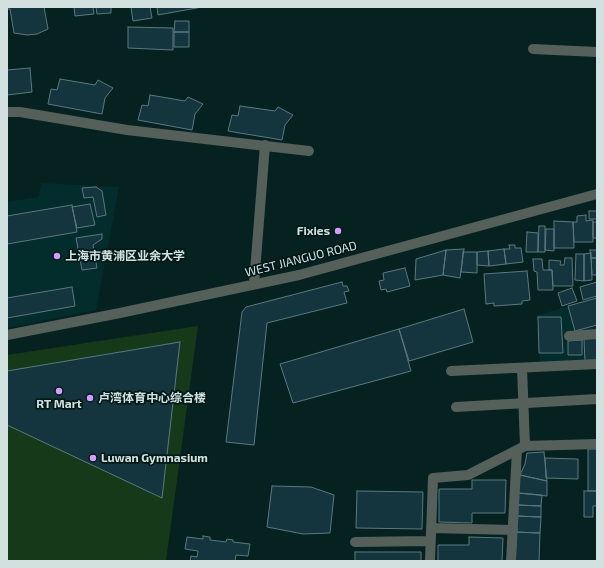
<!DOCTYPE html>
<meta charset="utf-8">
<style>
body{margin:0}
#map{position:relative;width:604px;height:568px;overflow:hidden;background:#052221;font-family:"Exo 2",sans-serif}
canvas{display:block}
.frame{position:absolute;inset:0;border:8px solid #d2e1e0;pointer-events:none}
</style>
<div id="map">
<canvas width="604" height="568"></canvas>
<div class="frame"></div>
</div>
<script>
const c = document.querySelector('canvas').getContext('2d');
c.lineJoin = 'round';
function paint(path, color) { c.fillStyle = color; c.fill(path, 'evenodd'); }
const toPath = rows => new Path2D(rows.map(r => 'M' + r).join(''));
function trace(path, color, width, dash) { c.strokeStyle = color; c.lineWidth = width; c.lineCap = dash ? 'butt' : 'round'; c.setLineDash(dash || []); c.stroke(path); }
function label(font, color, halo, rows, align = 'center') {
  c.font = font + ' "Exo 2","Noto Sans SC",sans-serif'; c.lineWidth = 3.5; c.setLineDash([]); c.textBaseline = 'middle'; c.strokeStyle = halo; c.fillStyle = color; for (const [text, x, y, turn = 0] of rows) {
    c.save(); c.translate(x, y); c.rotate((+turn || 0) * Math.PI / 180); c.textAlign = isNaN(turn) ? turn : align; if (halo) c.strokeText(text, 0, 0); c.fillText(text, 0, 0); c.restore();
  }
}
paint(toPath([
 [41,183,119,187,96,310,7,328,7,202,39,197],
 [597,298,597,362,540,364,538,315]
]), '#032d2c');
paint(toPath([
 [198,326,166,561,7,561,7,355]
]), '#163919');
const building = toPath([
 [7,7,44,7,48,29,37,34,27,35,14,33,10,9,7,9,7,7],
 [74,7,93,7,94,14,75,16,74,7],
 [96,7,111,7,111,13,97,14,96,7],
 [131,7,150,7,152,18,133,21,131,7],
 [157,7,202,7,158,15,157,7],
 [175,21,189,21,189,32,174,32,175,21],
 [128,27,173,28,173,50,128,48,128,27],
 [174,32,189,32,189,47,174,47,174,32],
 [30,68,32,92,7,95,7,70,30,68],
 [60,79,95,85,98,80,113,88,105,98,102,114,48,104,51,89,57,90,60,79],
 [150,95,185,101,188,97,203,104,195,114,192,130,138,120,142,105,148,106,150,95],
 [240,106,275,111,278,107,293,115,285,125,282,140,228,131,232,115,238,116,240,106],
 [96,187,102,191,106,215,97,217,93,197,84,198,82,188,96,187],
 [90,204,95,225,77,228,72,207,90,204],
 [72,205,77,232,7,244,7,216,72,205],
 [589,211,597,211,597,219,589,219,589,211],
 [586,215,586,221,593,220,593,242,574,242,573,222,577,222,577,216,586,215],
 [554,221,573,222,574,248,554,248,554,221],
 [593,222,597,222,597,238,593,238,593,222],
 [539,226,545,226,545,252,538,252,539,226],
 [546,229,554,229,554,251,545,250,546,229],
 [527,232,538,233,538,252,526,252,527,232],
 [102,234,102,239,93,245,97,268,82,270,76,238,102,234],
 [509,245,515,245,515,248,521,248,523,262,506,264,504,249,510,249,509,245],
 [464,249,460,278,443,275,446,250,464,249],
 [504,249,506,264,489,266,488,251,504,249],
 [446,250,443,275,415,280,416,259,446,250],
 [590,250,597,250,597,258,591,258,590,250],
 [488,251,489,266,477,265,477,252,488,251],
 [463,252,477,252,477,273,461,272,463,252],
 [591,253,592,280,584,281,584,254,591,253],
 [576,254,584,254,584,281,575,280,576,254],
 [565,258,572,258,573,286,553,286,552,270,549,270,549,260,561,261,560,265,564,265,565,258],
 [591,258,597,258,597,275,592,275,591,258],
 [533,259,542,259,543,270,552,270,553,290,538,290,537,272,534,271,533,259],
 [405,268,410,286,387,292,386,289,381,290,379,281,384,280,383,273,405,268],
 [527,271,530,300,522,301,522,304,494,306,494,303,486,304,484,274,527,271],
 [342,282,343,286,347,286,349,291,344,292,347,303,267,323,254,445,226,442,242,312,246,307,342,282],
 [597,282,597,296,583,300,580,287,597,282],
 [72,287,75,306,7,318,7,298,72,287],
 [572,288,577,301,562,306,558,293,572,288],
 [597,298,597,325,575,331,568,306,597,298],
 [464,309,473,342,409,361,399,329,464,309],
 [538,317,561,317,563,353,539,353,538,317],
 [399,329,411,371,293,403,280,364,399,329],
 [597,338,597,362,585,362,584,339,597,338],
 [582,340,582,355,568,355,568,341,582,340],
 [180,342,162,498,7,425,7,371,180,342],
 [588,449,597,449,597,491,588,491,588,449],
 [544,452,547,481,520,475,525,464,527,453,544,452],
 [545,458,578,459,578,479,546,478,545,458],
 [520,475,547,481,547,496,518,493,520,475],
 [472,480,506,480,505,513,472,513,472,523,439,522,439,489,472,489,472,480],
 [272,486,311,487,334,495,330,533,303,534,267,527,272,486],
 [357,491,423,492,422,529,356,528,357,491],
 [584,491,597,491,597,506,593,506,593,517,584,517,584,491],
 [518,493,542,495,541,506,517,505,518,493],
 [517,505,541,506,541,517,516,516,517,505],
 [516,516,541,517,540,533,515,532,516,516],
 [515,532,540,533,539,561,514,561,515,532],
 [203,536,210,537,210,540,226,542,227,539,233,540,233,542,250,544,248,556,236,555,235,561,190,561,191,556,197,557,198,551,185,549,187,537,203,539,203,536],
 [469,537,503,538,502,561,438,561,438,545,469,545,469,537],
 [355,552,421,552,421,561,355,561,355,552]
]);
paint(building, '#14353e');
trace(building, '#5c787f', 1);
trace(toPath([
 [533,49,597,52],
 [7,112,20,112,127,130,309,151],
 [254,284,265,145],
 [7,335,120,313,299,275,597,194],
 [569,336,597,334],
 [522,368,525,446],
 [451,371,597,364],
 [456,407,597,399],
 [431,528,513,530],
 [355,542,430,541],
 [430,561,433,478,468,475,525,446,597,444],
 [511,561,517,450]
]), '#55605b', 10);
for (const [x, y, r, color] of [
 [338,231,4,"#d39cfd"],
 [57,256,4,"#d39cfd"],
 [59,391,4,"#d39cfd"],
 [90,398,4,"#d39cfd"],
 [93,458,4,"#d39cfd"]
]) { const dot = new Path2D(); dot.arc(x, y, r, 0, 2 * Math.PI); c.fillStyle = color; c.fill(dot); trace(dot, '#001918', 1.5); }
label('bold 12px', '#d2e1e0', '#001918', [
 ["Fixies",330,231,"right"],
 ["上海市黄浦区业余大学",65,256],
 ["卢湾体育中心综合楼",98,398],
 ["RT Mart",59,404,"center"],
 ["Luwan Gymnasium",101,458]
], 'left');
label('12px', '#d2e1e0', '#001918', [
 ["WEST JIANGUO ROAD",301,259,-14]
]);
</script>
